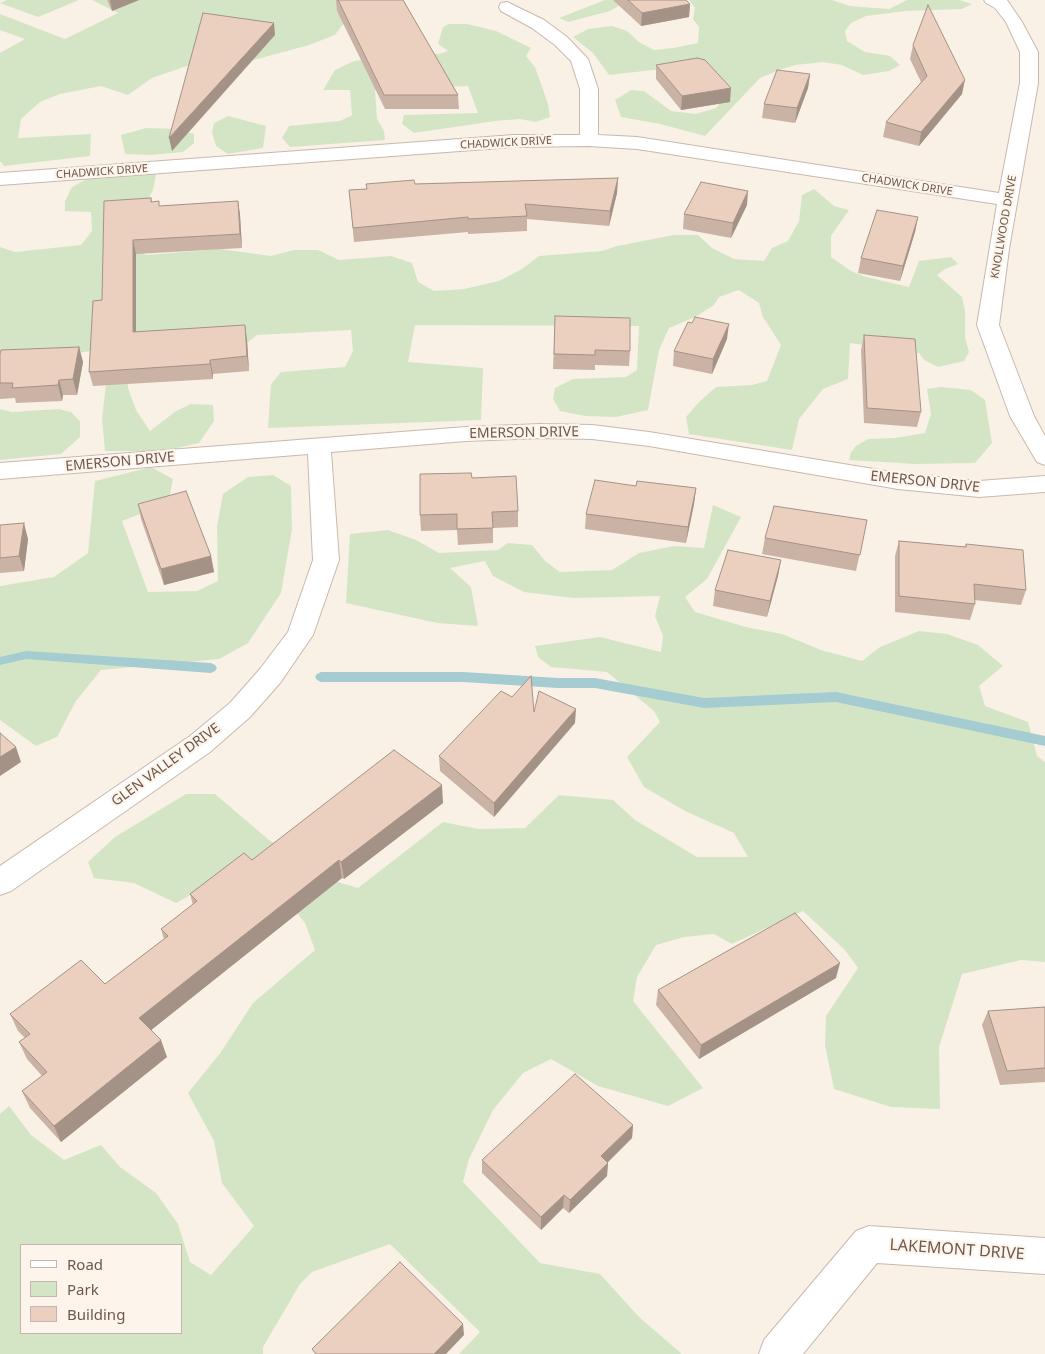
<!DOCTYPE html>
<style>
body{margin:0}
#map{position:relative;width:1045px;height:1354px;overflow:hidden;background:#f9f1e5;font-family:"Noto Sans",sans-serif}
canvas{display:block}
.legend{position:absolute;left:20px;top:1244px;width:162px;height:90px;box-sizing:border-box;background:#fdf5eb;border:1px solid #c4b6ac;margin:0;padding:6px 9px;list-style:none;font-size:15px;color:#6f584e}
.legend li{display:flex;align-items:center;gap:10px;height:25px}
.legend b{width:25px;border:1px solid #c4b6ac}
</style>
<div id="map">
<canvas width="1045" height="1354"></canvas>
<ul class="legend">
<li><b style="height:6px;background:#fff"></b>Road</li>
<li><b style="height:14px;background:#d4e5c6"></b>Park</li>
<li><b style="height:14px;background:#ebd0c0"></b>Building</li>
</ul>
</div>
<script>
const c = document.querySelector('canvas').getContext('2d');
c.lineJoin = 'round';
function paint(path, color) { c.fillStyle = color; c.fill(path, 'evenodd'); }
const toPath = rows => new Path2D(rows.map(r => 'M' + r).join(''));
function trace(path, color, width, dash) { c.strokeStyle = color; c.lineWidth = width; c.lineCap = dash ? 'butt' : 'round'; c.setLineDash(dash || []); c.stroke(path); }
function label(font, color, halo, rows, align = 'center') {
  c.font = font + ' "Noto Sans",sans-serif'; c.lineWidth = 4.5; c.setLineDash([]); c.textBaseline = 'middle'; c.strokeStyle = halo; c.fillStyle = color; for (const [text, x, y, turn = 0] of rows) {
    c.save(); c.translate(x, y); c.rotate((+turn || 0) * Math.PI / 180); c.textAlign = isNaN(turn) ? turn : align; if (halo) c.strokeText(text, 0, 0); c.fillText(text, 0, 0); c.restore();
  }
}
paint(toPath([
 [7,0,79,0,38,17,0,3],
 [92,0,358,0,357,14,343,24,335,35,309,45,217,70,201,70,187,66,152,78,128,95,101,86,60,94,40,102,21,119,18,138,91,134,90,156,4,166,0,161,0,53,25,39,0,30,0,14,65,39,118,13],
 [605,0,643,0,620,5,610,11,568,22,559,18],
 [689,0,832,0,850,6,889,9,907,0,959,0,972,4,962,9,905,11,866,16,851,23,845,31,847,41,865,52,890,56,900,65,889,71,863,75,842,65,823,62,795,65,782,69,760,78,705,136,660,124,621,117,615,100,631,90,644,91,671,111,696,114,716,108,729,92,698,65,609,75,593,53,573,37,588,29,612,26,627,31,639,42,654,50,673,48,698,43,699,27,693,19,695,8],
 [449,24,467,24,496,31,531,48,526,56,535,67,548,104,550,117,536,122,520,119,495,121,414,133,402,124,404,115,478,113,468,86,375,90,377,119,384,131,385,140,290,147,282,138,289,126,340,121,352,115,350,90,323,90,335,70,354,61,421,53,439,54,448,51,438,44,443,27],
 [228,116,266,126,263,148,228,154,216,146,212,132,214,123],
 [146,128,176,129,194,134,194,143,183,152,150,155,125,154,121,135],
 [156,174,153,190,145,205,105,218,103,245,135,248,146,255,220,249,271,256,294,250,318,250,339,260,391,256,412,263,418,282,434,291,464,289,499,281,522,269,539,256,602,251,617,246,674,235,698,235,712,248,734,259,764,261,772,248,788,241,799,221,802,195,814,189,834,206,849,210,831,236,831,257,851,271,866,277,909,287,919,261,951,257,958,264,945,269,937,275,962,297,965,311,965,337,969,352,964,361,938,367,924,360,919,353,850,343,848,379,823,389,799,419,792,450,689,434,686,417,699,402,716,387,752,385,767,381,781,345,763,317,759,303,739,290,719,297,714,305,695,317,669,328,659,350,648,410,616,417,585,416,560,411,553,399,555,388,573,379,626,377,637,370,639,326,415,325,408,362,483,368,481,420,268,428,271,384,281,372,345,367,353,351,351,330,257,335,247,343,126,355,128,388,136,410,150,431,176,411,191,404,213,405,214,421,199,443,163,451,105,451,102,419,110,349,47,356,19,351,0,352,0,247,15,252,81,245,92,231,91,212,65,211,65,201,72,187,90,177],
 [941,387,971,390,985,400,992,443,975,463,915,464,849,460,851,452,856,446,868,439,895,438,925,433,931,414,927,389],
 [0,409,12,412,59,409,71,412,80,421,80,437,61,454,0,460],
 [151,467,173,479,168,503,122,521,148,592,197,591,218,581,217,526,223,494,248,477,273,475,291,486,292,529,281,593,248,643,219,659,101,670,76,701,57,737,36,746,0,720,0,586,54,577,88,553,95,481],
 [713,505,741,517,707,579,685,597,695,612,746,627,782,634,821,650,862,661,880,647,919,631,947,634,978,645,1003,666,979,686,985,706,1028,722,1037,756,1045,762,1045,962,1021,960,962,974,939,1047,940,1109,891,1107,834,1089,825,1045,826,1016,858,968,845,950,803,911,732,944,714,934,684,937,656,945,637,977,633,1001,703,1088,668,1106,598,1086,551,1059,523,1073,493,1110,469,1159,463,1182,540,1263,600,1274,639,1317,682,1354,459,1354,480,1332,390,1244,312,1272,300,1284,263,1347,263,1354,0,1354,0,1114,9,1106,31,1135,64,1160,101,1145,120,1167,156,1193,178,1224,190,1262,211,1275,254,1226,222,1183,214,1141,188,1093,221,1052,253,1003,315,950,305,923,254,860,176,903,134,883,94,878,88,862,115,837,186,794,215,794,269,840,331,880,358,888,443,822,478,829,525,828,559,795,613,800,635,820,697,857,748,857,734,833,685,811,644,787,627,757,660,722,654,711,607,672,551,667,538,657,535,646,600,637,661,652,663,636,655,616,660,596,573,598,524,592,493,576,485,561,450,568,471,587,478,626,437,623,346,603,350,534,388,530,416,540,439,553,498,550,508,543,532,545,545,561,560,572,612,570,639,553,674,546,704,548],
 [21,1245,181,1245,181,1333,21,1333]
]), '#d4e5c6');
paint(toPath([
 [26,651,211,663,215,665,217,668,215,671,211,673,26,659,0,665,0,657,26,651],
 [321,672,463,672,558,678,595,678,704,698,836,692,1045,736,1045,746,836,702,704,708,595,688,558,688,463,682,321,682,317,680,315,677,317,674,321,672]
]), '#a4ccd1');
const street = toPath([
 [984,0,1007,0,1022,22,1038,52,1038,83,1009,249,999,325,1034,416,1045,436,1045,465,1037,462,1010,416,977,325,997,204,637,149,589,146,514,147,0,185,0,173,514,135,580,135,580,89,571,61,555,45,532,28,501,11,499,7,501,3,507,2,544,20,567,37,588,59,598,89,598,135,637,137,999,193,1020,83,1020,52,1006,22,995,8,986,3,984,0],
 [542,424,592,425,649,432,898,473,979,481,1045,476,1045,492,979,497,898,489,649,446,592,439,542,438,466,441,331,452,339,560,313,635,280,683,250,717,210,752,11,891,0,895,0,866,190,736,230,703,260,669,288,632,313,560,308,454,0,479,0,463,466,427,542,424],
 [869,1226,1045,1238,1045,1274,877,1263,803,1354,759,1354,764,1340,856,1231,869,1226]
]);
trace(street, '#c9b8ad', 2);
paint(street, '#fff');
paint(toPath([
 [107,0,139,0,112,11],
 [336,0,403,0,458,95,459,109,385,109,337,11],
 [613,0,686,0,690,4,689,17,641,26],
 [913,45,962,94,919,146,883,137,886,122,921,82,910,59],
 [656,65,730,102,681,110,656,79],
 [810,74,808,88,795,123,762,118,764,104],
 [618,178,617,193,609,226,527,219,527,231,468,234,468,232,354,242,349,190,367,189,366,184,415,184],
 [151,198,152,202,160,206,238,201,240,215,242,248,136,254,136,332,247,340,249,371,213,374,213,379,93,386,89,372,102,300],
 [747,205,731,238,683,229,684,214],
 [918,217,915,232,900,281,858,273,861,258],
 [555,316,630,351,629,366,595,365,595,370,553,369],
 [864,335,921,412,917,427,864,423,861,350],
 [727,339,712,374,673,366,674,351],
 [79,347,83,362,77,395,63,395,62,401,16,403,15,398,0,399,0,354],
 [472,478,518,511,518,527,493,528,493,543,458,545,457,530,421,531,420,515],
 [636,486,696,488,694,504,686,543,585,529,586,514],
 [138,504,211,556,214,572,164,585,141,519],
 [867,520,856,571,762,554,765,538],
 [0,525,28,539,24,571,0,573],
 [899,541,965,547,966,544,1026,590,1021,605,974,600,975,604,970,620,895,612,895,556],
 [781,560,778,576,767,617,713,606,715,590],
 [534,712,575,723,494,817,440,771,439,756],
 [443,803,344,879,342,878,151,1030,167,1057,61,1142,30,1108,22,1091,42,1076,27,1059,19,1042,25,1038,18,1031,10,1014,105,984,164,939,161,929,193,905,190,894,252,860],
 [836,978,699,1059,656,1005,658,990],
 [1045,1007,1045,1082,1000,1085,982,1025,988,1011],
 [633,1125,632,1138,608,1162,607,1176,569,1213,563,1208,541,1230,482,1173,482,1160]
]), '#cab3a5');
paint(toPath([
 [110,0,139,0,112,11],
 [690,4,689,17,641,26,642,13],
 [274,23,275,35,172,151,169,138],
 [810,74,808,88,795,123,797,108],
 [965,80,962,94,919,146,921,132],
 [731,88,730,102,681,110,682,96],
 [618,178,617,193,609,226,610,211],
 [748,191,747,205,731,238,733,223],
 [238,201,240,215,242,248,240,234],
 [918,217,915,232,900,281,903,266],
 [133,240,136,254,136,347,133,332],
 [729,324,727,339,712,374,713,359],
 [245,325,247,340,249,371,247,356],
 [79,347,83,362,77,395,73,379],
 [210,360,213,374,213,379,210,364],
 [59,380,63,395,62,401,58,385],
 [696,488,694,504,686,543,688,527],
 [24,523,28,539,24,571,19,556],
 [211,556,214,572,164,585,161,569],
 [781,560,778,576,767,617,770,601],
 [576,709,575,723,494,817,494,803],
 [16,747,21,762,0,776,0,757],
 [442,785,443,803,344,879,341,862],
 [339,860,342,878,145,1035,139,1018],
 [840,963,836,978,699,1059,701,1045],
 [161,1040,167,1057,61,1142,54,1126],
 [633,1125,632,1138,600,1170,601,1156],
 [608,1163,607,1176,569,1213,570,1200],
 [564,1195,563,1208,541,1230,541,1217],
 [463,1324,464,1335,446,1354,434,1354]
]), '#a49286');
const building = toPath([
 [338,0,403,0,458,95,384,95,338,0],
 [628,0,686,0,690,4,642,13,628,0],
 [928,5,965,80,921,132,886,122,927,76,913,45,928,5],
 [203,13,274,23,169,138,203,13],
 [697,58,705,60,731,88,682,96,656,65,697,58],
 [777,70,810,74,797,108,764,104,777,70],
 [618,178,610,211,525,204,527,216,468,219,468,217,353,228,349,190,367,189,366,184,414,180,415,184,618,178],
 [701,182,748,191,733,223,684,214,701,182],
 [151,198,151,202,159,201,159,206,238,201,240,234,133,240,133,332,245,325,247,356,210,360,210,364,89,372,93,301,102,300,104,201,151,198],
 [877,210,918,217,903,266,861,258,877,210],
 [555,316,630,318,630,351,595,350,595,355,554,354,555,316],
 [695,317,729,324,713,359,674,351,688,322,692,323,695,317],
 [864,335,915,339,921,412,867,408,864,335],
 [79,347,73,379,59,380,58,385,12,388,13,383,0,383,0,354,1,350,79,347],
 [471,473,472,478,516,476,518,511,492,512,493,528,457,529,457,514,420,515,420,474,471,473],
 [595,480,636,486,637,481,696,488,688,527,586,514,595,480],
 [186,491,211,556,161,569,138,504,186,491],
 [774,506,867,520,860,555,765,538,774,506],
 [24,523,19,556,0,558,0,525,24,523],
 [899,541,966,547,966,544,1023,550,1026,590,974,584,975,604,899,596,899,541],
 [728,550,781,560,770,601,715,590,728,550],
 [531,676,534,712,539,691,576,709,494,803,439,756,501,691,512,697,531,676],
 [0,733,16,747,0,757,0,733],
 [394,750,442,785,341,862,339,860,139,1018,161,1040,54,1126,22,1091,47,1072,19,1042,30,1034,10,1014,81,960,105,984,168,936,161,929,197,901,190,894,244,853,252,860,394,750],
 [795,913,840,963,701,1045,658,990,795,913],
 [1045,1007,1045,1068,1007,1071,988,1011,1045,1007],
 [575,1074,633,1125,601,1156,608,1163,570,1200,564,1195,541,1217,482,1160,575,1074],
 [400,1262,463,1324,434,1354,316,1354,312,1349,400,1262]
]);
paint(building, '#ebd0c0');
trace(building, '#a49286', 1);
label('11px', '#6f584e', '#fdf5eb', [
 ["CHADWICK DRIVE",506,143,-3],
 ["CHADWICK DRIVE",102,172,-4],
 ["CHADWICK DRIVE",907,185,9],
 ["KNOLLWOOD DRIVE",1004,227,-80]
]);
label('14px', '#6f584e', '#fdf5eb', [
 ["EMERSON DRIVE",524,433,-1],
 ["EMERSON DRIVE",120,462,-5],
 ["EMERSON DRIVE",925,482,6],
 ["GLEN VALLEY DRIVE",166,765,-36]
]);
label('16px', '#6f584e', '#fdf5eb', [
 ["LAKEMONT DRIVE",957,1250,4]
]);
</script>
